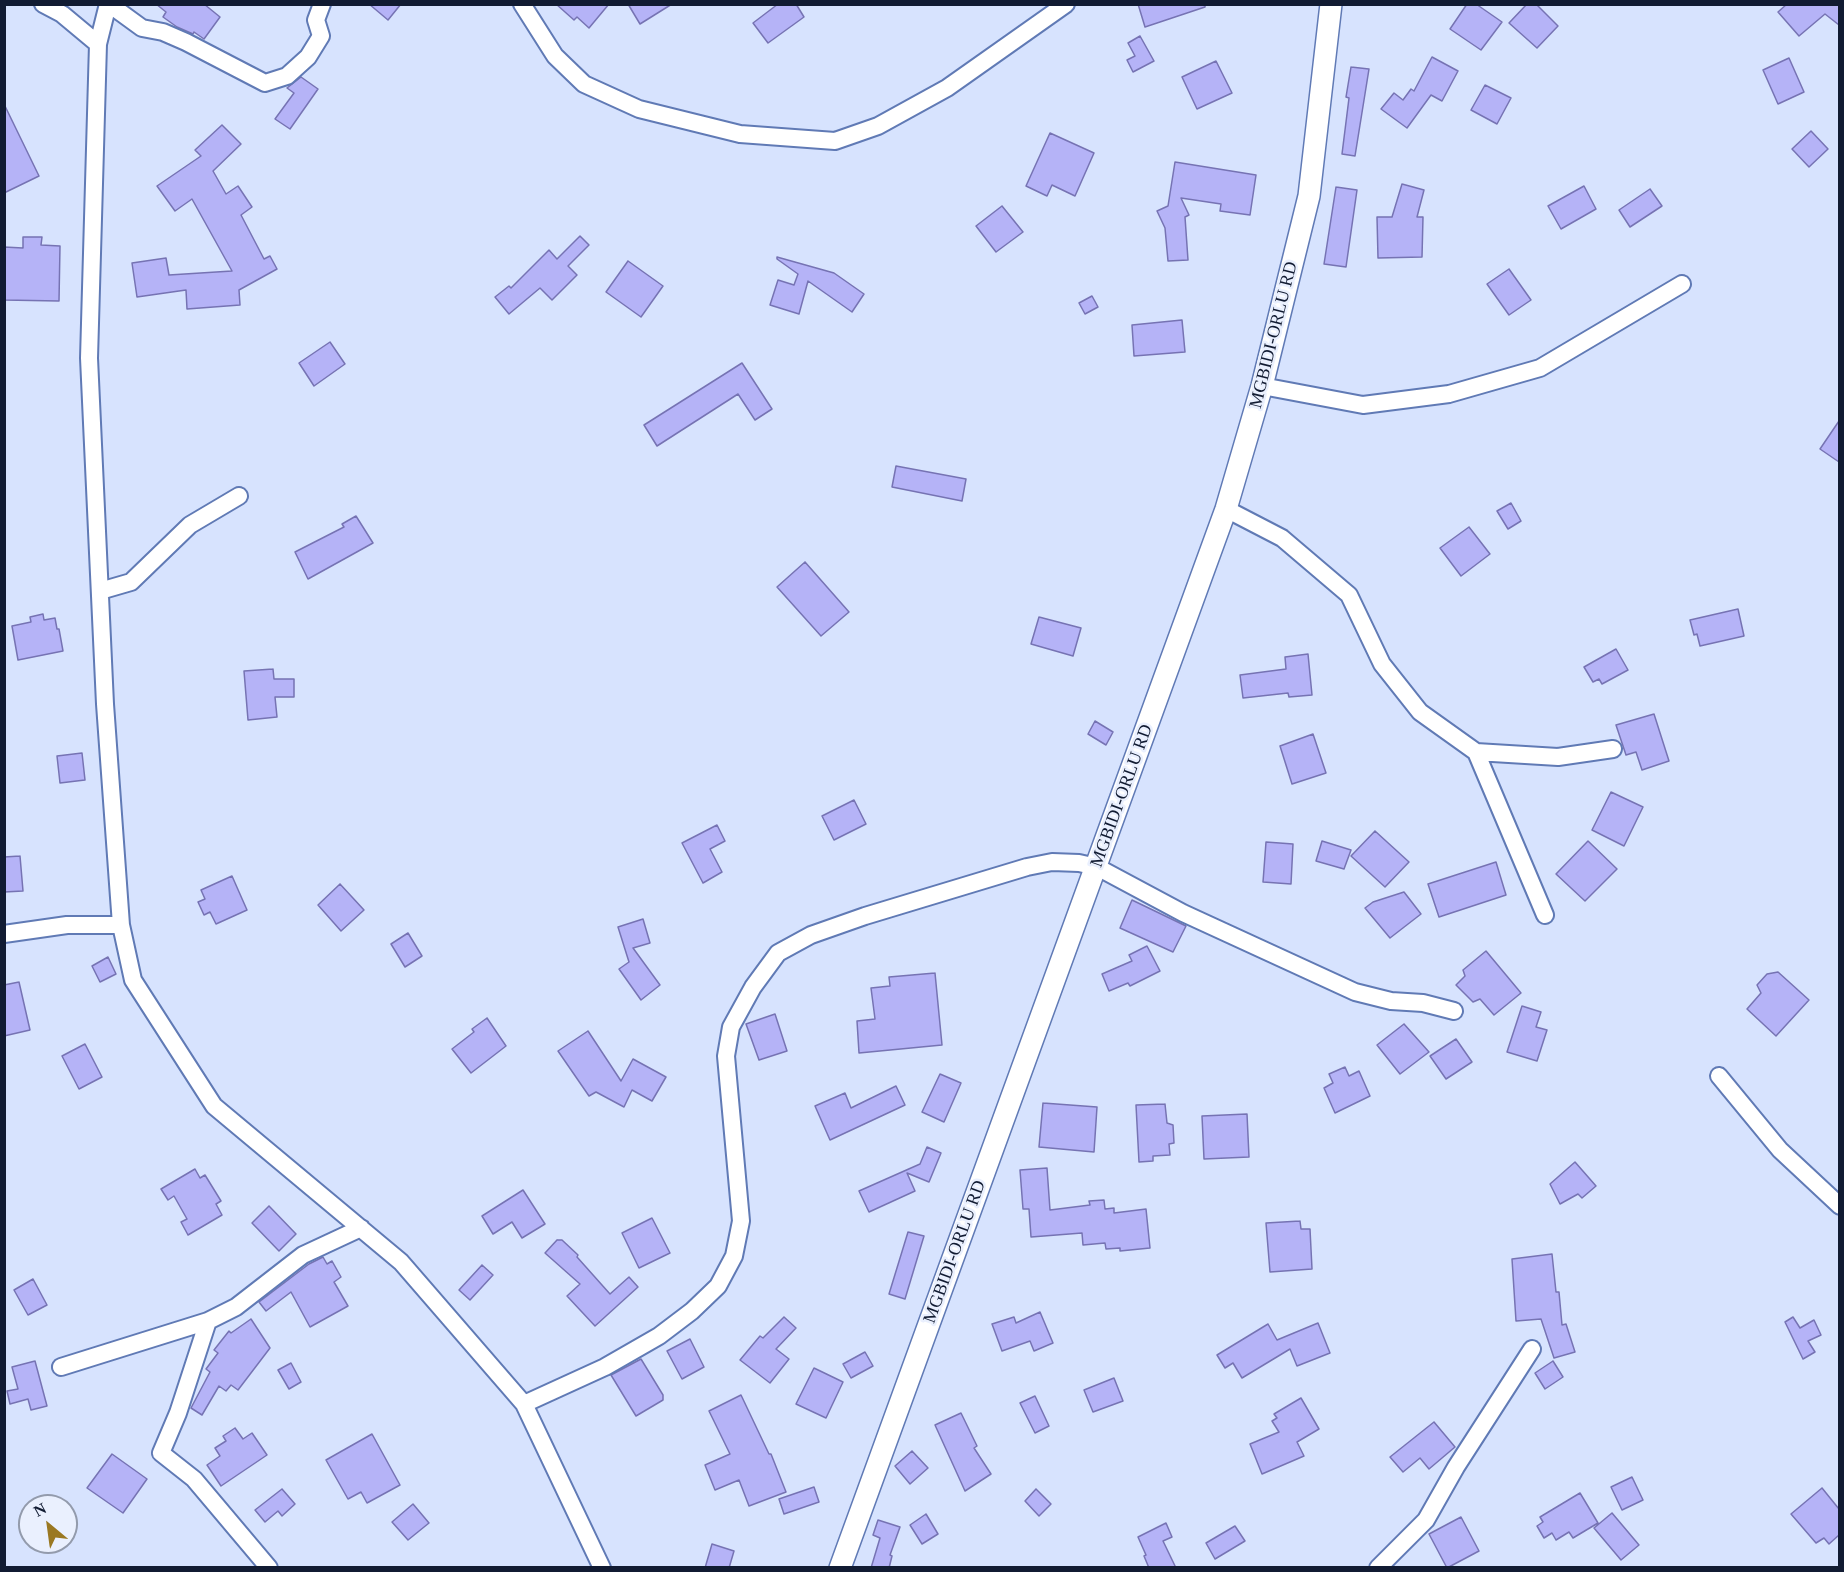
<!DOCTYPE html>
<style>
body{margin:0}
#map{position:relative;width:1844px;height:1572px;overflow:hidden;background:#d7e3fe;font-family:"Times New Roman",serif}
canvas{display:block}
.frame{position:absolute;inset:0;border:6px solid #111b32;pointer-events:none}
.north{position:absolute;left:18px;top:1494px;width:60px;height:60px;box-sizing:border-box;background:#eaf0fe;border:2px solid #939bac;border-radius:50%;rotate:331deg;font-size:16px;font-weight:700;line-height:24px;text-align:center;color:#111b32}
.north::after{content:'';display:block;margin:auto;width:21px;height:27px;background:#9a7822;clip-path:polygon(50% 0,100% 100%,50% 72%,0 100%)}
</style>
<div id="map">
<canvas width="1844" height="1572"></canvas>
<div class="frame"></div>
<div class="north">N</div>
</div>
<script>
const c = document.querySelector('canvas').getContext('2d');
c.lineJoin = 'round';
function paint(path, color) { c.fillStyle = color; c.fill(path, 'evenodd'); }
const toPath = rows => new Path2D(rows.map(r => 'M' + r).join(''));
function trace(path, color, width, dash) { c.strokeStyle = color; c.lineWidth = width; c.lineCap = dash ? 'butt' : 'round'; c.setLineDash(dash || []); c.stroke(path); }
function label(font, color, halo, rows, align = 'center') {
  c.font = font + ' "Times New Roman",serif'; c.lineWidth = 5; c.setLineDash([]); c.textBaseline = 'middle'; c.strokeStyle = halo; c.fillStyle = color; for (const [text, x, y, turn = 0] of rows) {
    c.save(); c.translate(x, y); c.rotate((+turn || 0) * Math.PI / 180); c.textAlign = isNaN(turn) ? turn : align; if (halo) c.strokeText(text, 0, 0); c.fillText(text, 0, 0); c.restore();
  }
}
const building = toPath([
 [156,4,204,4,220,17,204,39,194,32,193,34,177,27,163,17,166,12,156,4],
 [369,4,401,4,388,20,369,4],
 [556,4,609,4,589,28,577,17,574,20,556,4],
 [628,4,672,4,640,24,628,4],
 [778,4,796,4,804,17,768,43,753,23,778,4],
 [1138,4,1205,4,1205,7,1145,27,1138,4],
 [1467,4,1476,4,1502,22,1481,50,1450,29,1467,4],
 [1527,4,1536,4,1558,26,1537,48,1509,23,1527,4],
 [1787,4,1839,4,1839,25,1825,14,1799,36,1778,12,1787,4],
 [1140,36,1154,61,1133,72,1127,60,1135,56,1128,43,1140,36],
 [1432,57,1458,71,1442,101,1431,95,1407,128,1381,109,1394,93,1403,100,1411,89,1414,91,1432,57],
 [1789,58,1804,92,1778,104,1763,70,1789,58],
 [1216,61,1232,93,1197,109,1182,77,1216,61],
 [1351,67,1369,69,1355,156,1342,154,1349,98,1346,97,1351,67],
 [301,77,318,89,290,129,275,119,294,93,287,88,301,77],
 [1485,85,1511,98,1497,124,1471,110,1485,85],
 [4,104,39,176,4,193,4,104],
 [222,125,241,144,213,171,226,194,238,186,252,207,241,215,264,259,270,256,277,269,239,290,240,305,187,309,186,290,137,297,132,263,166,258,169,275,232,271,192,199,175,211,157,186,201,156,195,150,222,125],
 [1811,131,1828,149,1809,167,1792,149,1811,131],
 [1050,133,1094,153,1075,196,1052,185,1047,196,1026,186,1050,133],
 [1175,162,1256,175,1250,215,1220,211,1221,204,1181,198,1189,215,1185,217,1188,260,1168,261,1165,228,1157,211,1168,206,1175,162],
 [1402,184,1424,190,1417,217,1423,217,1422,257,1378,258,1377,217,1392,217,1402,184],
 [1584,186,1596,209,1561,229,1548,206,1584,186],
 [1336,187,1357,190,1346,267,1324,264,1336,187],
 [1650,189,1662,206,1630,227,1619,210,1650,189],
 [1002,206,1023,232,996,252,976,226,1002,206],
 [580,236,589,245,568,266,577,275,552,300,540,288,509,314,495,297,509,286,511,288,549,250,557,259,580,236],
 [23,237,42,237,41,245,60,246,59,301,4,300,4,247,23,248,23,237],
 [777,257,834,273,864,294,852,312,808,281,799,314,770,305,778,280,794,285,798,274,777,259,777,257],
 [628,261,663,286,641,317,606,292,628,261],
 [1509,269,1531,300,1509,315,1487,284,1509,269],
 [1092,296,1098,307,1085,314,1079,303,1092,296],
 [1182,320,1185,352,1134,356,1132,325,1182,320],
 [330,342,345,364,314,386,299,363,330,342],
 [742,363,772,409,755,420,738,394,657,446,644,425,742,363],
 [1839,421,1839,462,1820,449,1839,421],
 [896,466,966,479,962,501,892,487,896,466],
 [1511,503,1521,521,1508,529,1497,511,1511,503],
 [356,516,373,543,308,579,295,552,344,527,342,524,356,516],
 [1469,527,1490,554,1461,576,1440,548,1469,527],
 [805,562,849,612,821,636,777,587,805,562],
 [1738,609,1744,636,1700,646,1697,634,1694,635,1690,620,1738,609],
 [43,614,44,620,55,618,57,629,59,629,63,651,18,660,12,626,31,622,30,617,43,614],
 [1039,617,1081,628,1073,656,1031,644,1039,617],
 [1616,649,1628,670,1602,684,1599,679,1593,682,1584,667,1616,649],
 [1308,654,1312,695,1289,697,1288,693,1243,698,1240,675,1286,669,1285,657,1308,654],
 [273,669,274,679,294,679,294,697,275,697,277,717,248,720,244,671,273,669],
 [1654,714,1669,761,1642,770,1636,752,1626,755,1616,725,1654,714],
 [1095,721,1113,732,1106,745,1088,734,1095,721],
 [1313,734,1326,773,1292,784,1280,746,1313,734],
 [82,753,85,780,60,783,57,756,82,753],
 [1611,792,1643,807,1624,846,1592,830,1611,792],
 [854,800,866,824,834,840,822,816,854,800],
 [717,825,725,841,710,849,722,872,703,883,682,843,717,825],
 [1375,831,1409,862,1385,887,1351,856,1375,831],
 [1322,841,1351,850,1344,869,1316,861,1322,841],
 [1588,841,1617,869,1585,901,1556,874,1588,841],
 [1266,842,1293,844,1291,884,1263,882,1266,842],
 [20,856,23,891,4,892,4,857,20,856],
 [1496,862,1506,895,1439,917,1428,884,1496,862],
 [232,876,247,910,216,924,210,912,204,915,198,902,205,899,201,890,232,876],
 [340,884,364,910,341,931,318,905,340,884],
 [1404,892,1421,914,1390,938,1365,908,1373,902,1404,892],
 [1132,900,1186,926,1173,952,1120,928,1132,900],
 [643,919,650,943,633,948,660,985,641,1000,619,969,629,962,618,927,643,919],
 [408,933,422,956,405,967,391,944,408,933],
 [1147,946,1160,971,1130,986,1128,983,1109,991,1102,974,1132,961,1129,955,1147,946],
 [1486,951,1521,993,1494,1015,1480,999,1473,1002,1456,985,1465,976,1463,970,1486,951],
 [108,957,116,974,100,982,92,966,108,957],
 [1778,972,1809,1000,1776,1036,1747,1009,1761,993,1757,985,1767,974,1778,972],
 [935,973,942,1045,859,1053,857,1021,875,1019,871,988,890,986,889,977,935,973],
 [19,982,30,1030,4,1036,4,985,19,982],
 [1522,1006,1541,1012,1536,1027,1547,1030,1537,1061,1507,1052,1522,1006],
 [775,1014,787,1051,759,1060,746,1024,775,1014],
 [487,1018,506,1046,471,1073,452,1049,474,1032,472,1029,487,1018],
 [1404,1024,1429,1052,1400,1074,1377,1045,1404,1024],
 [588,1031,621,1081,633,1059,666,1077,652,1101,632,1090,624,1107,596,1092,589,1096,558,1051,588,1031],
 [1456,1039,1472,1062,1446,1079,1430,1056,1456,1039],
 [85,1044,102,1077,79,1089,62,1056,85,1044],
 [1345,1067,1349,1076,1359,1071,1370,1096,1335,1113,1324,1088,1333,1083,1329,1074,1345,1067],
 [940,1074,961,1083,944,1122,922,1112,940,1074],
 [896,1086,905,1105,830,1140,815,1106,845,1093,851,1108,896,1086],
 [1043,1103,1097,1107,1094,1152,1039,1147,1043,1103],
 [1165,1104,1167,1123,1173,1125,1174,1143,1169,1144,1170,1155,1153,1156,1153,1161,1139,1162,1136,1105,1165,1104],
 [1247,1114,1249,1157,1204,1159,1202,1116,1247,1114],
 [927,1147,941,1153,929,1182,907,1173,915,1191,869,1212,859,1191,920,1164,927,1147],
 [1575,1162,1596,1186,1582,1198,1578,1194,1560,1204,1550,1184,1575,1162],
 [1047,1168,1050,1210,1090,1205,1089,1201,1104,1200,1105,1209,1114,1208,1114,1213,1146,1209,1150,1248,1120,1251,1120,1248,1106,1249,1105,1243,1083,1245,1082,1233,1031,1237,1029,1209,1023,1209,1020,1170,1047,1168],
 [195,1169,200,1178,205,1175,221,1201,216,1204,222,1215,188,1235,181,1222,187,1219,174,1196,168,1200,161,1189,195,1169],
 [523,1190,545,1224,522,1238,512,1222,493,1234,482,1216,523,1190],
 [269,1206,296,1234,279,1251,252,1223,269,1206],
 [652,1218,670,1253,639,1268,622,1233,652,1218],
 [1300,1221,1301,1229,1310,1229,1312,1269,1270,1272,1266,1223,1300,1221],
 [908,1232,924,1236,905,1299,889,1294,908,1232],
 [557,1240,562,1240,578,1255,577,1257,610,1294,629,1277,638,1287,595,1326,567,1296,580,1284,545,1253,557,1240],
 [1552,1254,1556,1292,1559,1292,1562,1325,1566,1324,1575,1352,1554,1358,1541,1319,1516,1321,1512,1259,1552,1254],
 [323,1257,327,1264,332,1261,341,1277,334,1282,348,1306,310,1327,291,1292,266,1311,259,1302,309,1264,323,1257],
 [482,1265,493,1275,470,1300,459,1290,482,1265],
 [33,1279,47,1305,28,1315,14,1290,33,1279],
 [1040,1312,1053,1343,1034,1351,1030,1341,1002,1351,992,1324,1014,1317,1016,1323,1040,1312],
 [784,1317,796,1328,776,1349,789,1359,770,1383,740,1360,760,1336,763,1338,784,1317],
 [1793,1317,1800,1328,1814,1320,1821,1335,1808,1341,1815,1352,1803,1359,1785,1322,1793,1317],
 [251,1319,270,1348,238,1390,231,1385,226,1391,219,1386,202,1415,191,1408,210,1372,206,1369,218,1353,214,1350,229,1331,231,1333,251,1319],
 [1318,1323,1330,1353,1297,1366,1290,1349,1242,1378,1233,1363,1225,1368,1217,1355,1268,1324,1277,1340,1318,1323],
 [690,1339,704,1367,682,1379,667,1351,690,1339],
 [865,1352,873,1366,851,1378,843,1364,865,1352],
 [641,1359,663,1395,663,1400,636,1416,611,1375,641,1359],
 [35,1361,47,1406,31,1410,28,1399,10,1404,7,1391,18,1389,12,1367,35,1361],
 [1553,1361,1563,1377,1545,1389,1535,1373,1553,1361],
 [291,1363,301,1382,289,1389,278,1370,291,1363],
 [814,1368,843,1382,826,1418,796,1404,814,1368],
 [1114,1378,1123,1401,1093,1412,1084,1390,1114,1378],
 [741,1395,769,1454,771,1454,786,1492,749,1506,739,1480,715,1490,705,1465,730,1454,709,1411,741,1395],
 [1035,1396,1049,1426,1035,1433,1020,1403,1035,1396],
 [1301,1398,1319,1429,1297,1442,1304,1456,1262,1474,1250,1444,1279,1432,1272,1421,1277,1418,1274,1414,1301,1398],
 [961,1413,977,1446,974,1448,991,1474,965,1491,935,1425,961,1413],
 [1434,1422,1455,1447,1429,1469,1420,1458,1403,1472,1390,1457,1434,1422],
 [235,1428,243,1439,252,1433,267,1455,221,1486,207,1465,220,1456,215,1448,226,1441,223,1436,235,1428],
 [372,1434,400,1485,367,1503,361,1492,348,1499,326,1460,372,1434],
 [912,1451,928,1468,910,1484,895,1466,912,1451],
 [112,1454,147,1479,123,1513,87,1488,112,1454],
 [1632,1477,1643,1500,1622,1510,1611,1487,1632,1477],
 [814,1487,819,1502,784,1514,779,1499,814,1487],
 [1822,1488,1839,1509,1839,1535,1829,1544,1824,1538,1816,1543,1791,1514,1822,1488],
 [282,1489,295,1504,282,1516,278,1511,265,1522,255,1510,282,1489],
 [1036,1489,1051,1504,1039,1516,1025,1501,1036,1489],
 [1580,1493,1598,1523,1573,1538,1569,1532,1556,1540,1552,1533,1544,1538,1537,1526,1543,1522,1540,1517,1580,1493],
 [413,1504,429,1523,408,1540,392,1522,413,1504],
 [1612,1513,1639,1545,1621,1560,1594,1528,1612,1513],
 [926,1514,938,1534,922,1544,910,1525,926,1514],
 [1461,1517,1479,1551,1447,1568,1429,1534,1461,1517],
 [878,1520,900,1527,890,1555,892,1556,889,1568,871,1568,880,1538,873,1535,878,1520],
 [1166,1523,1172,1537,1163,1541,1176,1568,1149,1568,1144,1556,1146,1555,1138,1537,1166,1523],
 [1235,1526,1245,1541,1215,1559,1206,1543,1235,1526],
 [712,1544,734,1551,729,1568,705,1568,712,1544]
]);
paint(building, '#b5b3f7');
trace(building, '#7673b3', 1.5);
const minor = toPath([
 [43,4,62,14,98,44],
 [108,4,98,44,89,358,105,704,121,925,133,980,214,1106,401,1262,524,1404,602,1568],
 [109,4,142,28,163,32,186,42,265,83,287,76,308,57,321,36,316,20,322,4],
 [522,4,555,56,584,84,639,109,740,134,835,141,878,126,947,88,1066,4],
 [1262,386,1363,405,1449,394,1540,368,1682,284],
 [1226,509,1282,538,1349,595,1382,664,1420,712,1476,752,1558,757,1613,749],
 [100,591,131,582,190,525,239,496],
 [1476,752,1545,915],
 [4,934,67,925,121,925],
 [1719,1076,1780,1150,1840,1206],
 [208,1321,178,1413,161,1453,194,1479,269,1568],
 [61,1367,208,1321,236,1307,303,1255,361,1228],
 [524,1404,605,1367,659,1336,692,1311,718,1286,734,1256,741,1221,726,1056,731,1027,753,987,778,953,811,935,865,916,1027,867,1052,862,1079,863,1097,867,1183,913,1355,992,1391,1001,1423,1003,1454,1011],
 [1378,1568,1426,1520,1456,1467,1532,1349]
]);
const major = toPath([
 [840,1568,1226,509,1262,386,1309,196,1331,4]
]);
trace(minor, '#607ab5', 20);
trace(major, '#607ab5', 24);
trace(minor, '#fff', 16);
trace(major, '#fff', 21);
label('18px', '#111b32', '#eaf0fe', [
 ["MGBIDI-ORLU RD",1274,335,-76],
 ["MGBIDI-ORLU RD",1122,796,-70],
 ["MGBIDI-ORLU RD",955,1252,-70]
]);
</script>
